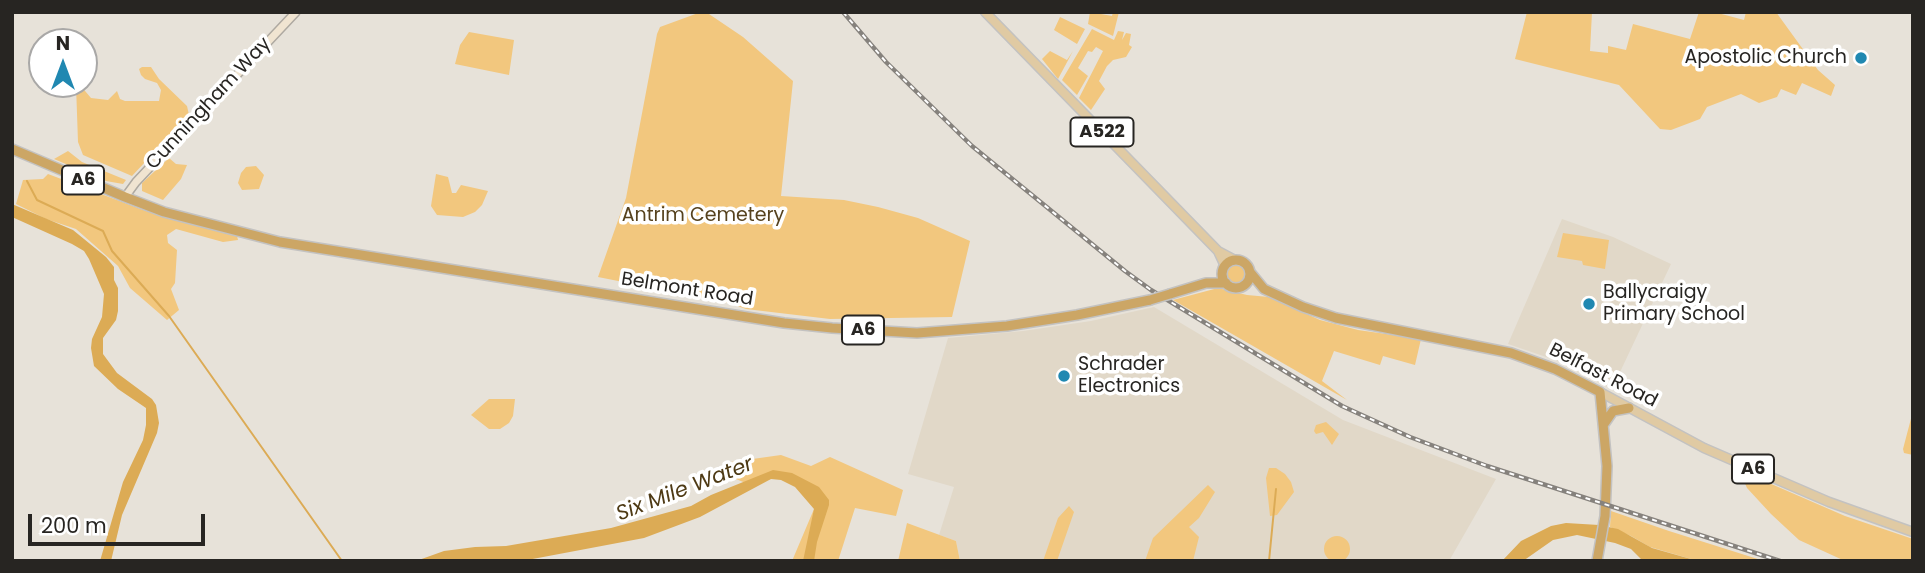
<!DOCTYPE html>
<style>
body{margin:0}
#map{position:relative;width:1925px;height:573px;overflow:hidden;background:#e7e2d9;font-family:Poppins,sans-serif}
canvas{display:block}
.frame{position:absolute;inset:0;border:14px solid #272522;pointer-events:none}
.north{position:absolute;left:28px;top:28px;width:70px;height:70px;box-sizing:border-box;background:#fff;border:2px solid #a9a8a7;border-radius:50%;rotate:0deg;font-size:19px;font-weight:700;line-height:28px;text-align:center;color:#272522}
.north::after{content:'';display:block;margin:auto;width:24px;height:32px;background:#2088b1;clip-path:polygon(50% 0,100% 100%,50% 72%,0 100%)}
.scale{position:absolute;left:28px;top:514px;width:177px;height:32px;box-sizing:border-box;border:4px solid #272522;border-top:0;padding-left:9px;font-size:21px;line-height:24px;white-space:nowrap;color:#272522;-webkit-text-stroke:5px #fff;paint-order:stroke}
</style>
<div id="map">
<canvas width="1925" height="573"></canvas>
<div class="frame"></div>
<div class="north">N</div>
<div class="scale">200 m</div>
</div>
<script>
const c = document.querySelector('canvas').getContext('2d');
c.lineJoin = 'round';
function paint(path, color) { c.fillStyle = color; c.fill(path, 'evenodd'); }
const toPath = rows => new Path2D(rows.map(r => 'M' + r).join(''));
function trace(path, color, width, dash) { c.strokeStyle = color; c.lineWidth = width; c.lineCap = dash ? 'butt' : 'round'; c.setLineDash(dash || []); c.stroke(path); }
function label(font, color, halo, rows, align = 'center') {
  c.font = font + ' Poppins,sans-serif'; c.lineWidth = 7; c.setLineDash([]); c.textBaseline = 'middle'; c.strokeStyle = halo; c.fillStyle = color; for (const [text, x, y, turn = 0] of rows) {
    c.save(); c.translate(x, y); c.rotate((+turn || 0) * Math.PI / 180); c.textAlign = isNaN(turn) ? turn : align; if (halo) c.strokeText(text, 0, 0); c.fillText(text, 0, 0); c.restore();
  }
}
paint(toPath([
 [1562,219,1613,237,1671,264,1612,389,1558,361,1508,344],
 [1154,307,1343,420,1496,479,1449,561,960,561,956,541,939,535,954,487,908,474,948,338,1023,331,1091,321]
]), '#e1d8c8');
paint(toPath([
 [701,12,706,12,743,37,793,81,781,196,844,200,878,207,918,218,970,241,952,317,830,319,746,309,729,303,598,277,626,198,657,34,660,27],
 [1090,12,1112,16,1113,12,1119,12,1113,36,1088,24],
 [1527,12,1592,12,1590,51,1608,53,1608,46,1626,50,1633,24,1690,39,1699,12,1714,12,1744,20,1746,12,1776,12,1818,70,1835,85,1831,96,1802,83,1796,95,1781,89,1777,97,1759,103,1741,94,1707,107,1700,119,1671,130,1660,129,1619,85,1515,59],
 [1060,17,1085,29,1077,44,1054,30],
 [1092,29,1114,40,1118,31,1124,32,1122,40,1126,33,1131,34,1129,45,1132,47,1126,57,1113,60,1107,66,1099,81,1105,89,1091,110,1079,98,1103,51,1096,47,1092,52,1088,51,1078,68,1088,76,1077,95,1062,80],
 [469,32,514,40,509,75,455,64,460,45],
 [1050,51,1067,60,1073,51,1058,79,1042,59],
 [142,67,151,67,159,79,187,106,189,115,132,176,83,155,78,142,76,85,80,85,91,98,108,100,117,91,120,99,125,101,159,101,161,90,157,83,145,79,141,75,139,69],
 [68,151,82,162,126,180,123,184,106,181,54,159],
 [169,158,176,164,187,165,181,179,163,200,142,191,142,183],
 [256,166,264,175,259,189,242,190,238,183,241,173,246,167],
 [48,174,146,211,237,236,238,240,223,242,176,229,167,235,168,243,177,250,175,283,171,289,179,310,167,320,130,288,118,266,76,229,46,219,16,204,23,180,43,179],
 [436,174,448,177,452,193,456,193,461,185,488,191,482,205,475,212,463,217,437,215,431,206],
 [1563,233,1609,240,1605,269,1583,265,1582,261,1557,257],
 '1226 273a10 10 0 1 1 20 0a10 10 0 1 1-20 0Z',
 [1218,288,1247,295,1269,297,1320,320,1358,330,1421,339,1415,365,1383,356,1380,365,1334,351,1322,381,1347,400,1173,300],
 [489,399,515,399,513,416,509,423,500,429,489,429,471,415],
 [1913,411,1913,455,1904,453,1903,449],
 [1326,422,1339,434,1332,445,1323,432,1316,434,1314,431,1316,425],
 [781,455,811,466,830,457,903,490,896,516,855,508,838,561,792,561,814,509,814,500,785,476,748,484,736,479,731,462],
 [1269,468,1276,468,1285,474,1291,482,1294,492,1277,515,1270,516,1266,478],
 [1739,470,1845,516,1913,539,1913,559,1845,561,1799,540,1771,514,1747,488],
 [1208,485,1215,492,1199,518,1189,527,1199,537,1193,561,1145,561,1153,538],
 [1069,506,1074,512,1057,561,1043,561,1058,518],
 [1611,511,1669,531,1764,561,1698,561,1650,547,1631,536,1610,527],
 [907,523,956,541,960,561,898,561],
 '1324 549a13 13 0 1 1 26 0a13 13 0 1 1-26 0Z'
]), '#f2c77e');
paint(toPath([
 [12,204,73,230,106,257,114,267,114,280,118,288,118,311,116,320,103,338,103,354,117,373,152,399,156,405,159,423,157,433,122,515,111,561,100,561,123,482,143,440,146,425,146,408,118,389,94,366,91,348,92,339,102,317,104,294,89,259,84,251,72,244,12,217],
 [773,470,792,473,819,487,829,500,829,505,817,542,814,561,803,561,814,509,795,487,781,480,771,479,700,517,644,538,522,561,416,561,444,551,475,547,506,546,611,528,691,506,711,495],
 [1566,523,1599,525,1618,529,1652,548,1698,561,1643,561,1631,549,1615,543,1577,535,1553,540,1523,561,1502,561,1521,541,1551,526]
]), '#dcab55');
trace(toPath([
 [27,181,37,200,103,231,112,251,169,316,342,561],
 [1269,561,1276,489]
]), '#dcab55', 2);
const secondary = toPath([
 [125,197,136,182,296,12]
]);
const primary = toPath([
 [985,12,1218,251,1225,266],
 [1218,251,1235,260],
 [1600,392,1704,448,1829,502,1913,532]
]);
const highway = toPath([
 [12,149,125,197,164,212,280,242,784,323,832,328,917,333,1007,326,1077,315,1150,300],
 '1222 274a14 14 0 1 1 28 0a14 14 0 1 1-28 0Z',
 [1250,272,1264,289,1303,307,1336,318,1511,353,1555,369,1600,392,1607,466,1605,516,1597,561],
 [1170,294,1206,283,1226,283],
 [1604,424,1613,411,1629,408]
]);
trace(secondary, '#aea9a1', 10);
trace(primary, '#c3c2c1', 11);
trace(highway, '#c3c2c1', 12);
trace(secondary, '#f0e4d1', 7);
trace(primary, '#e0caa3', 8);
trace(highway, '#cca665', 9);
const rail = toPath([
 [843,12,886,62,972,146,1125,271,1151,290,1342,406,1410,437,1487,466,1780,561]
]);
trace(rail, '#86827d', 4.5);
trace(rail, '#fff', 2, [5]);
const highwayBridge = toPath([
 [1150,300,1170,294]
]);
trace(highwayBridge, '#c3c2c1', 12, []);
trace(highwayBridge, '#cca665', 9);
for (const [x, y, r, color] of [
 [1861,58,7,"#2088b1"],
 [1589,304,7,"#2088b1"],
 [1064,376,7,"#2088b1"]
]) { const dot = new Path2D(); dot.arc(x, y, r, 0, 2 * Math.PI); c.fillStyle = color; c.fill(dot); trace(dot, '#fff', 2.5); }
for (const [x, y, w] of [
 [1102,132,63],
 [83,180,42],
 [863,330,42],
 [1753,469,42]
]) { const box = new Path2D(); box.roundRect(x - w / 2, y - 14.5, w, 29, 5); c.fillStyle = '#fff'; c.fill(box); trace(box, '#272522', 2); }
label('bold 18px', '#272522', null, [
 ["A522",1102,132],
 ["A6",83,180],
 ["A6",863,330],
 ["A6",1753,469]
]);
label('19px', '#272522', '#fff', [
 ["Apostolic Church",1847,58,"right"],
 ["Ballycraigy",1603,293],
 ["Primary School",1603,315],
 ["Schrader",1078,365],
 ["Electronics",1078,387]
], 'left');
label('19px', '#272522', '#fff', [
 ["Cunningham Way",209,104,-47],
 ["Belmont Road",687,290,9],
 ["Belfast Road",1603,376,27]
]);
label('19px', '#56421e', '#fff', [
 ["Antrim Cemetery",703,216]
]);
label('italic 21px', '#4e3a15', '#fff', [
 ["Six Mile Water",685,490,-21]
]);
</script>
